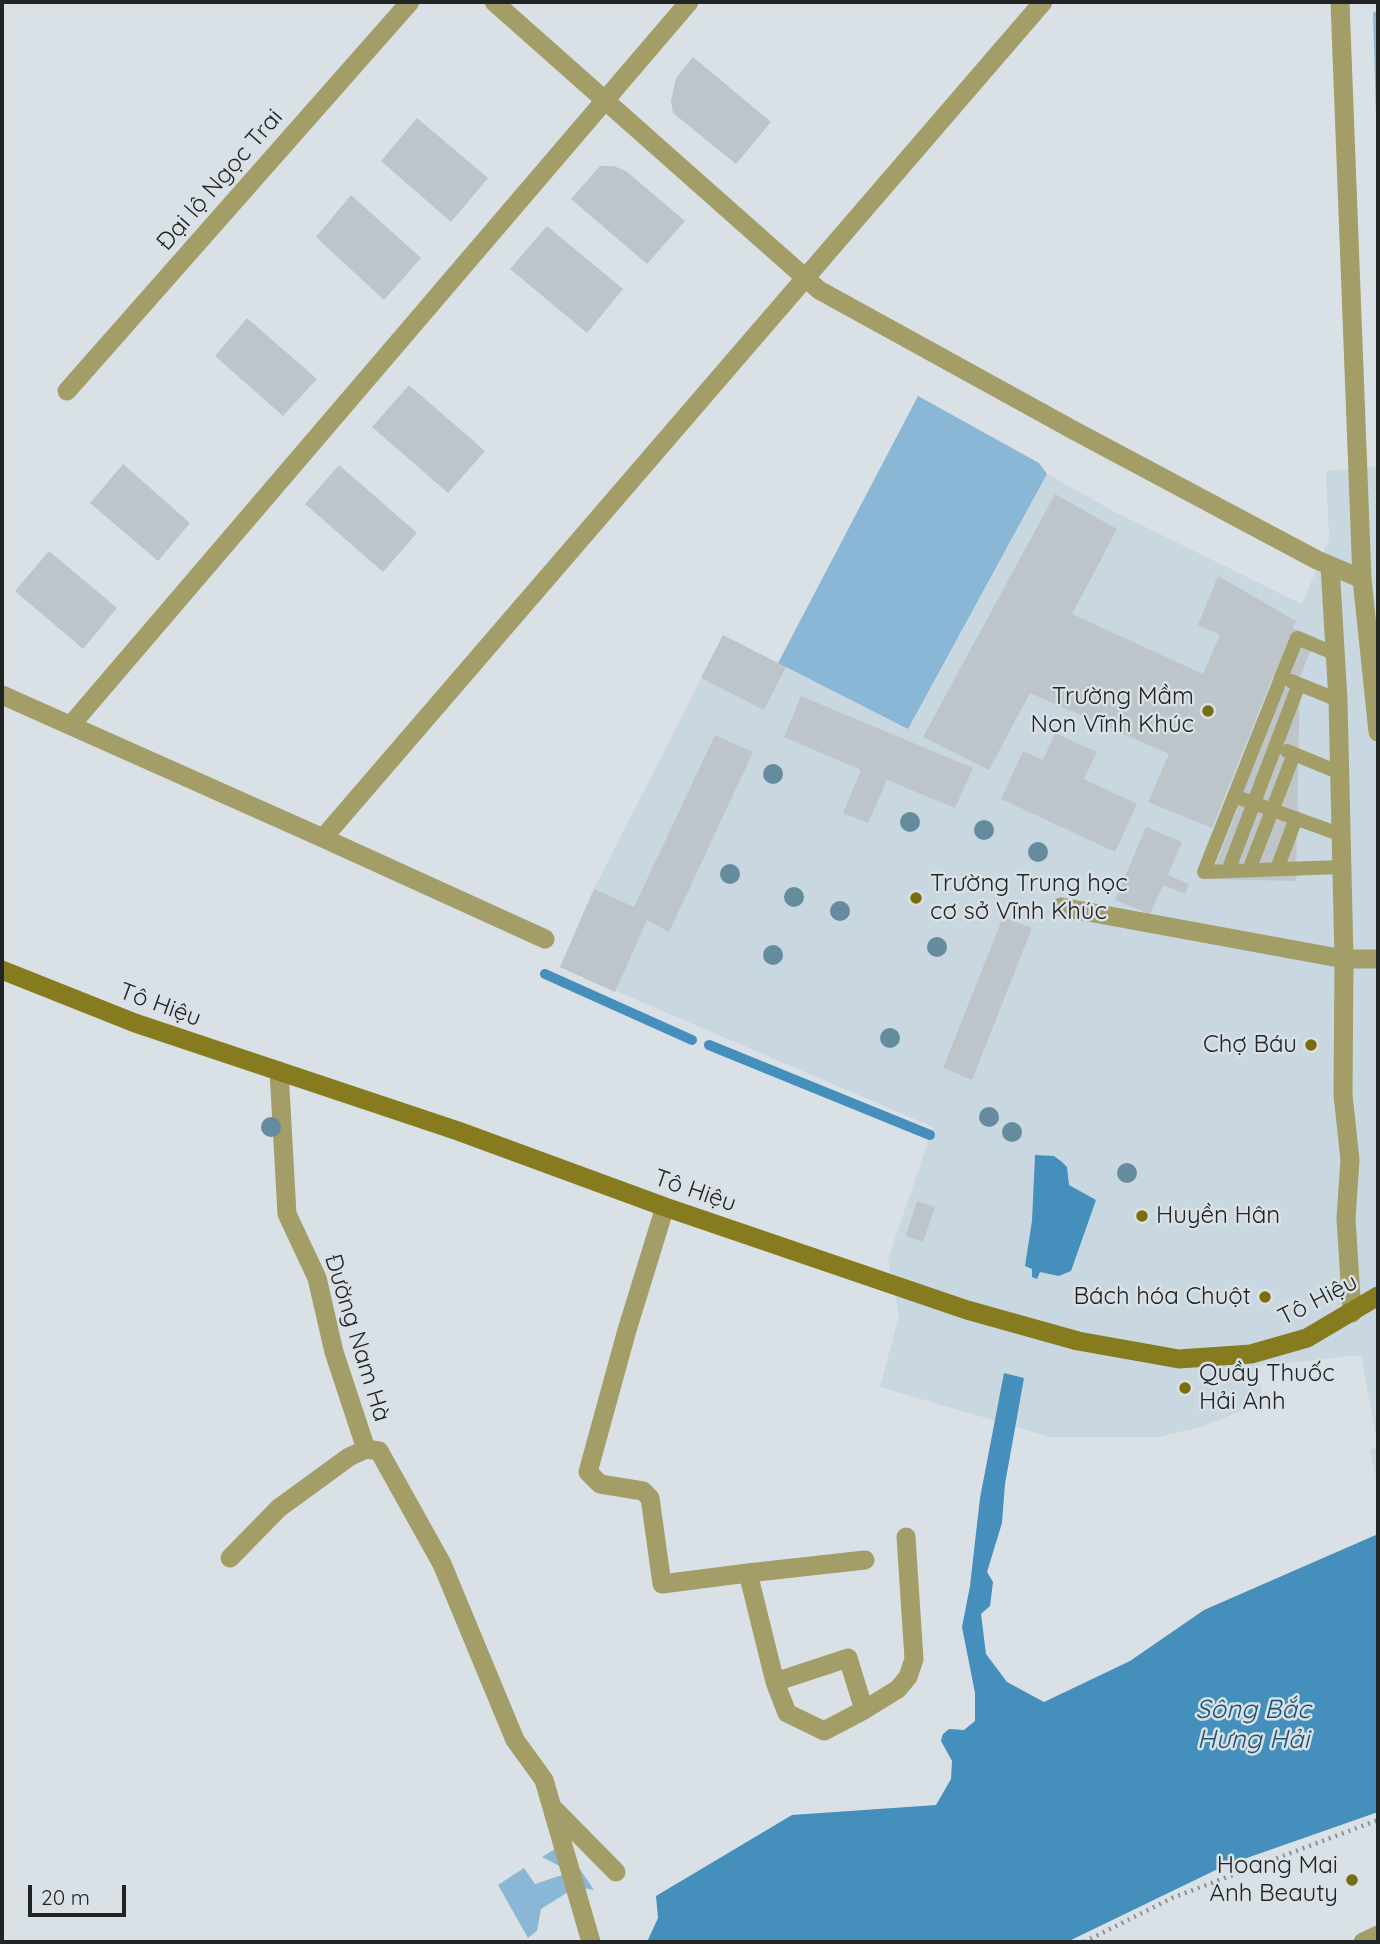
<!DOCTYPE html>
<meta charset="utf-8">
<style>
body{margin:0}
#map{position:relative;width:1380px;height:1944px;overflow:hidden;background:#dae1e6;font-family:Quicksand,sans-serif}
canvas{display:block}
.frame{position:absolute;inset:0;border:4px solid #212425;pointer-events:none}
.scale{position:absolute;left:28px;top:1885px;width:98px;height:32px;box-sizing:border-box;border:4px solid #212425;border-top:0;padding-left:9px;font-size:21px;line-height:24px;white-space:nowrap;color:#212425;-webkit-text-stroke:5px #dae1e6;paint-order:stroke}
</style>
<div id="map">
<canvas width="1380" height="1944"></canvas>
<div class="frame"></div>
<div class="scale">20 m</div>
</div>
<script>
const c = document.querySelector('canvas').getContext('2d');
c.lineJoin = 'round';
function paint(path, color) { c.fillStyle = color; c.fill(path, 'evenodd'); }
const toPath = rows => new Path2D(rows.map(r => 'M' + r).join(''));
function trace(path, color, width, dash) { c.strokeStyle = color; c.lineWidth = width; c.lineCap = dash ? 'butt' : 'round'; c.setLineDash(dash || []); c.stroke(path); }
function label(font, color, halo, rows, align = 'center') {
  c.font = font + ' Quicksand,sans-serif'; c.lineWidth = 5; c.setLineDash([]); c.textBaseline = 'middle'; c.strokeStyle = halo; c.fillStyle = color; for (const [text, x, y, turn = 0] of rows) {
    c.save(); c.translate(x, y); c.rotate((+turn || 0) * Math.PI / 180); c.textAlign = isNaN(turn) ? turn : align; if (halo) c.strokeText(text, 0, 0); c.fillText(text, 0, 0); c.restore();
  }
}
paint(toPath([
 [1378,466,1378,1487,1370,1450,1378,1447,1361,1355,1259,1366,1262,1403,1198,1428,1158,1437,1050,1437,880,1387,899,1315,888,1259,933,1127,560,967,594,889,723,635,908,729,1047,474,1117,513,1302,604,1329,539,1326,471]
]), '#c9d7e1');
paint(toPath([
 [1378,10,1378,184,1373,13],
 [918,396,1039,463,1047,474,908,729,778,663],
 [563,1844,594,1890,576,1887,541,1909,537,1931,528,1938,498,1885,524,1868,535,1884,571,1872,542,1857]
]), '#89b7d5');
paint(toPath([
 [1035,1155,1054,1156,1062,1162,1067,1167,1069,1185,1096,1200,1071,1271,1059,1276,1040,1272,1037,1279,1032,1277,1032,1269,1025,1266,1032,1221],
 [1004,1373,1024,1378,1005,1484,1002,1523,987,1572,993,1582,990,1606,981,1614,986,1654,1007,1682,1044,1702,1130,1661,1204,1610,1378,1534,1378,1812,1224,1866,1067,1942,647,1942,658,1918,656,1896,792,1815,936,1805,951,1779,952,1761,941,1741,943,1734,949,1729,964,1730,975,1721,975,1693,962,1627,970,1586,980,1498]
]), '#448fbc');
trace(toPath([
 [545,974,692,1040],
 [709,1045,930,1135]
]), '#448fbc', 10);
paint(toPath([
 [693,57,771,122,736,164,673,113,671,101,676,78],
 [417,118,488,178,451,222,381,161],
 [600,166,614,166,626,171,685,221,647,264,571,199],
 [351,195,421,258,384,300,316,237],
 [547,226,623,289,587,333,510,269],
 [247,318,317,379,283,416,215,356],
 [409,385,485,451,448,493,372,427],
 [123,464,190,523,158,561,90,503],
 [339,465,417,533,383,572,305,504],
 [1055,494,1117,529,1072,614,1203,674,1220,635,1198,625,1218,576,1296,621,1293,628,1316,637,1300,677,1296,881,1210,879,1237,810,1237,796,1272,708,1273,676,1212,828,1148,802,1169,754,1030,693,989,770,923,737],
 [49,551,117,608,83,649,15,591],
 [723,635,786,667,764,710,701,678],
 [801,696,973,768,955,808,887,780,868,823,843,813,861,770,784,737],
 [1055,733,1097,752,1084,779,1137,804,1115,852,1001,799,1023,751,1043,760],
 [715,735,753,752,669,932,647,920,615,992,560,967,594,889,634,907],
 [1146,827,1182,842,1168,875,1189,884,1185,894,1163,885,1150,914,1115,900],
 [1003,917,1032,928,972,1080,943,1068],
 [917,1201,935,1207,923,1242,906,1236]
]), '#bec5ca');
trace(toPath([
 [1084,1942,1172,1898,1378,1820]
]), '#8c9195', 4.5, [2, 5]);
trace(toPath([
 [1336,654,1297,638,1204,872,1340,867],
 [1291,681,1338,700],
 [1287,751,1338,772],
 [1234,796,1339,834],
 [1277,869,1296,818],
 [1249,870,1294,754],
 [1228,871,1299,684]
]), '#a39d68', 14);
trace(toPath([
 [494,2,819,290,1075,431,1317,560,1362,579],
 [1340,2,1362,579,1378,732],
 [67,391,410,2],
 [1330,566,1338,700,1344,959,1343,1095,1350,1160,1346,1218,1352,1313],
 [2,695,323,838,1043,2],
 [71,725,689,2],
 [323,838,545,939],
 [1061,907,1344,959,1378,959],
 [665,1207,627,1330,588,1472,600,1484,643,1491,650,1498,662,1584,748,1573,775,1682,848,1658,864,1710,898,1689,908,1677,914,1659,906,1537],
 [366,1449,379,1451,442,1564,515,1740,544,1780,591,1942],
 [230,1558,279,1508,349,1457,366,1449,334,1352,317,1278,287,1214,279,1071],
 [748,1573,865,1560],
 [775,1682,787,1713,824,1731,864,1710],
 [553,1808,616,1872]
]), '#a39d68', 19);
trace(toPath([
 [1363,1942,1378,1935]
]), '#a39d68', 19);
trace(toPath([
 [2,970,135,1023,458,1131,665,1207,967,1310,1078,1341,1179,1359,1251,1354,1307,1338,1378,1296]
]), '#867b1f', 19);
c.fillStyle = '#648b9e';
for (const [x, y] of [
 [773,774],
 [910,822],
 [984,830],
 [1038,852],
 [730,874],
 [794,897],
 [840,911],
 [937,947],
 [773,955],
 [890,1038],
 [989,1117],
 [271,1127],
 [1012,1132],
 [1127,1173]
]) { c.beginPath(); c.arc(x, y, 10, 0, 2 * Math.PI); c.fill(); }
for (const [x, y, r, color] of [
 [1208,711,7,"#796e0b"],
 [916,898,7,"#796e0b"],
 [1311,1045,7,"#796e0b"],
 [1142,1216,7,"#796e0b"],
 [1265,1297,7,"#796e0b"],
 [1185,1388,7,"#796e0b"],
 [1352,1880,7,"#796e0b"]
]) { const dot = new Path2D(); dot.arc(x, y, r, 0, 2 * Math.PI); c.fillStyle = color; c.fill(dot); trace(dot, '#dae1e6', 2.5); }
label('24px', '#212425', '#dae1e6', [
 ["Đại lộ Ngọc Trai",220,180,-49],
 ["Tô Hiệu",160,1005,20],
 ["Tô Hiệu",695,1191,19],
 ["Tô Hiệu",1318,1300,-27],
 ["Đường Nam Hà",357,1338,73]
]);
label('24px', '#212425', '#dae1e6', [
 ["Trường Mầm",1194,697],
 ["Non Vĩnh Khúc",1194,725],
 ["Trường Trung học",930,884,"left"],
 ["cơ sở Vĩnh Khúc",930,912,"left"],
 ["Chợ Báu",1297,1045],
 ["Huyền Hân",1156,1216,"left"],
 ["Bách hóa Chuột",1251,1297],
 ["Quầy Thuốc",1199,1374,"left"],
 ["Hải Anh",1199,1402,"left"],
 ["Hoang Mai",1338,1866],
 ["Anh Beauty",1338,1894]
], 'right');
label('italic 26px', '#1a5373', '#dae1e6', [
 ["Sông Bắc",1253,1710],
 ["Hưng Hải",1253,1740]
]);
</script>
